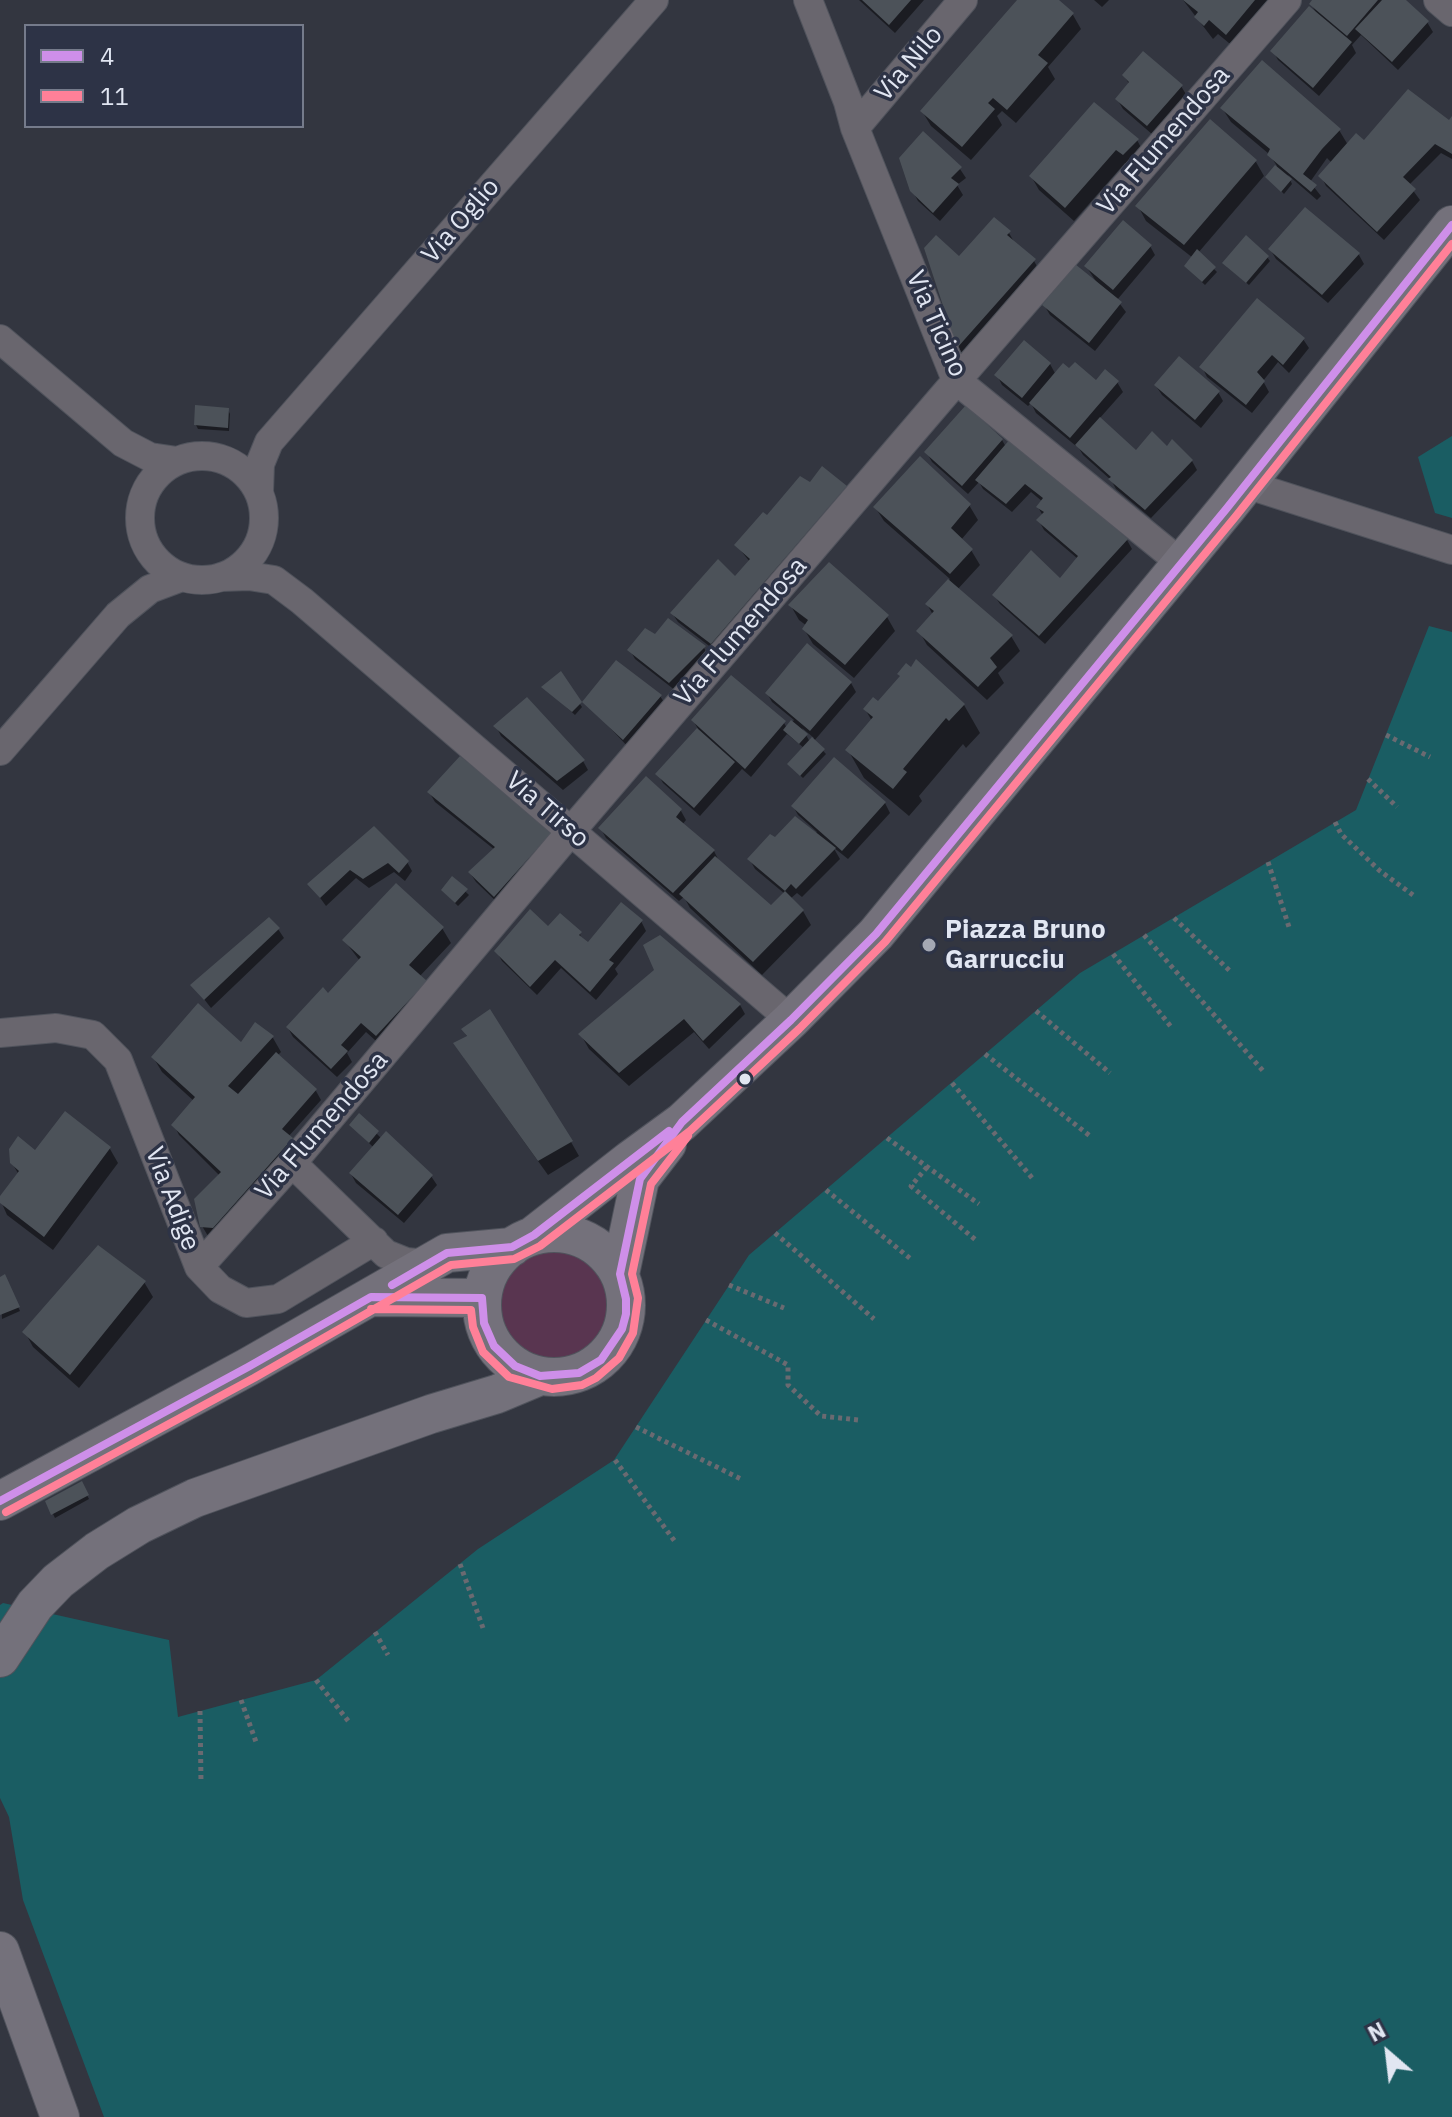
<!DOCTYPE html>
<style>
body{margin:0}
#map{position:relative;width:1452px;height:2117px;overflow:hidden;background:#333640;font-family:"IBM Plex Sans",sans-serif}
canvas{display:block}
.legend{position:absolute;left:24px;top:24px;width:280px;height:104px;box-sizing:border-box;background:#2d3346;border:2px solid #757b8b;margin:0;padding:10px 14px;list-style:none;font-size:24px;color:#e1e6f2}
.legend li{display:flex;align-items:center;gap:16px;height:40px}
.legend b{width:40px;border:2px solid #757b8b}
.north{position:absolute;left:1348px;top:2013px;width:80px;height:80px;-webkit-text-stroke:6px #2d3346;paint-order:stroke;rotate:332deg;font-size:22px;font-weight:700;line-height:32px;text-align:center;color:#e1e6f2}
.north::after{content:'';display:block;margin:auto;width:28px;height:36px;background:#e1e6f2;clip-path:polygon(50% 0,100% 100%,50% 72%,0 100%)}
</style>
<div id="map">
<canvas width="1452" height="2117"></canvas>
<ul class="legend">
<li><b style="height:10px;background:#ce8fe9"></b>4</li>
<li><b style="height:10px;background:#ff8098"></b>11</li>
</ul>
<div class="north">N</div>
</div>
<script>
const c = document.querySelector('canvas').getContext('2d');
c.lineJoin = 'round';
function paint(path, color) { c.fillStyle = color; c.fill(path, 'evenodd'); }
const toPath = rows => new Path2D(rows.map(r => 'M' + r).join(''));
function trace(path, color, width, dash) { c.strokeStyle = color; c.lineWidth = width; c.lineCap = dash ? 'butt' : 'round'; c.setLineDash(dash || []); c.stroke(path); }
function label(font, color, halo, rows, align = 'center') {
  c.font = font + ' "IBM Plex Sans",sans-serif'; c.lineWidth = 7; c.setLineDash([]); c.textBaseline = 'middle'; c.strokeStyle = halo; c.fillStyle = color; for (const [text, x, y, turn = 0] of rows) {
    c.save(); c.translate(x, y); c.rotate((+turn || 0) * Math.PI / 180); c.textAlign = isNaN(turn) ? turn : align; if (halo) c.strokeText(text, 0, 0); c.fillText(text, 0, 0); c.restore();
  }
}
paint(toPath([
 '497 1304a58 58 0 1 1 116 0a58 58 0 1 1-116 0Z'
]), '#593550');
paint(toPath([
 [1452,436,1452,518,1435,513,1418,457],
 [1429,626,1452,632,1452,2117,104,2117,23,1900,9,1817,0,1798,0,1605,3,1603,169,1640,178,1717,316,1680,478,1549,614,1460,749,1255,1080,973,1356,810]
]), '#1a5d63');
paint(toPath([
 [859,0,924,0,895,33],
 [1019,0,1056,0,1073,15,1081,29,1048,67,1055,79,1016,123,1002,111,997,116,1002,125,971,160,931,126,922,111],
 [1094,0,1109,0,1102,7],
 [1183,0,1275,0,1235,48,1218,34,1213,39],
 [1315,0,1403,0,1427,22,1433,32,1398,70,1361,35,1352,45,1356,53,1319,96,1278,60,1273,51,1318,16,1311,4],
 [1124,76,1181,86,1187,96,1153,135,1123,109,1117,99,1130,85],
 [1222,108,1339,130,1348,145,1450,122,1452,119,1452,159,1441,153,1409,185,1420,200,1384,240,1326,186,1321,176,1332,163,1327,158,1310,182,1321,196,1317,200,1288,175,1292,184,1284,194,1267,177,1277,166,1269,154,1231,122],
 [1210,122,1256,162,1264,176,1198,253,1217,272,1205,285,1189,270,1193,258,1146,221,1138,206],
 [1137,140,1145,155,1132,168,1125,163,1074,221,1039,190,1031,176],
 [960,169,966,178,957,185,963,195,940,221,918,201,912,190],
 [1306,210,1359,255,1364,264,1328,303,1276,259,1270,249],
 [1009,233,1017,247,1034,261,1042,275,967,361,959,348,927,248,959,259],
 [1150,246,1155,255,1117,300,1126,312,1095,351,1050,315,1044,305,1097,283,1086,266],
 [1267,257,1270,261,1249,285,1227,267],
 [1303,339,1309,348,1289,373,1278,362,1263,381,1269,392,1252,413,1207,377,1202,367],
 [1050,364,1056,375,1096,383,1117,382,1123,392,1099,419,1136,452,1167,449,1192,461,1197,470,1151,518,1116,489,1111,480,1083,455,1077,445,1076,446,1036,413,1031,403,1028,406,1002,385,997,375],
 [1156,386,1218,392,1223,401,1201,428,1162,395],
 [228,410,230,414,229,431,198,429,196,425],
 [1002,440,1006,447,1127,540,1132,549,1045,644,1000,604,994,595,1060,581,1078,559,1044,530,1039,521,1043,516,1038,507,1043,502,1031,492,1012,512,983,489,979,482,968,494,932,462,927,453],
 [810,485,845,488,850,497,717,652,678,622,672,613,735,579,750,562,737,546,767,518],
 [969,505,978,520,961,540,971,550,980,565,957,590,1011,636,1020,651,998,673,1004,683,987,700,927,645,919,631,933,615,927,604,950,579,884,521,875,507],
 [791,606,887,617,895,631,854,678,813,644,804,629,807,626,799,620],
 [656,636,704,648,710,657,676,691,635,659,630,650],
 [560,674,582,707,575,715,544,687],
 [901,677,964,705,980,733,966,748,963,744,919,796,922,801,909,816,864,778,848,750,872,721,865,709,879,704],
 [851,683,856,692,814,741,826,754,803,778,792,768,804,748,787,734,751,777,742,769,700,816,663,783,658,774,698,729,693,720,784,723,787,728,794,720,772,702,767,693],
 [802,728,814,738,810,742],
 [660,696,666,705,629,748,599,716],
 [496,726,583,761,588,770,563,790,501,736],
 [834,760,885,803,890,813,848,859,833,847,840,859,802,897,797,893,790,899,803,911,811,925,762,975,690,908,684,897,679,901,606,838,601,829,646,779,681,811,686,820,682,825,714,851,719,861,771,908,785,894,755,869,750,860,775,840,815,834,817,832,798,815,793,806],
 [429,792,551,833,500,905,476,882,470,873,495,850,435,802],
 [374,828,407,862,412,871,405,881,394,872,369,888,356,878,326,906,310,884],
 [452,879,469,895,458,906,443,891],
 [641,921,646,931,615,969,618,974,596,1000,561,968,537,995,502,961,497,952,548,929,580,933,581,939,588,945],
 [442,928,451,943,419,977,434,997,385,1049,366,1032,347,1053,352,1062,337,1077,293,1037,288,1028,329,995,360,961,344,940],
 [278,929,284,938,211,1008,193,985],
 [740,1005,745,1014,709,1049,694,1032,629,1086,589,1049,581,1035],
 [255,1025,273,1038,281,1052,277,1056,316,1091,321,1100,288,1137,300,1154,211,1241,202,1226,220,1176,179,1135,174,1125,195,1102,162,1072,153,1057,241,1045],
 [463,1030,571,1142,579,1156,548,1175,464,1058,468,1038],
 [65,1114,110,1149,118,1163,53,1250,7,1215,0,1199,19,1175,12,1163,36,1153],
 [359,1116,382,1139,431,1176,437,1185,404,1223,356,1183,351,1174,374,1148,351,1125],
 [0,1279,6,1280,20,1311,2,1319],
 [144,1282,153,1297,79,1388,33,1347,25,1332],
 [81,1483,89,1499,55,1518,47,1502]
]), '#0007');
paint(toPath([
 [862,0,911,0,889,25],
 [1017,0,1059,0,1074,13,1038,55,1048,63,1007,110,993,98,988,103,995,109,962,147,920,111],
 [1183,0,1255,0,1226,35,1209,20,1204,26,1194,17,1198,12],
 [1312,0,1378,0,1347,36,1309,4],
 [1382,0,1406,0,1429,21,1392,62,1355,29],
 [1309,6,1352,42,1313,88,1270,51],
 [1143,51,1183,85,1147,126,1115,99,1129,82,1122,75],
 [1262,60,1341,129,1322,149,1303,174,1317,185,1311,192,1267,155,1270,149,1220,108],
 [1408,89,1449,120,1452,116,1452,154,1435,144,1403,177,1416,189,1377,232,1318,176,1356,133,1364,140],
 [1094,102,1139,139,1123,155,1116,150,1065,208,1029,176],
 [1210,119,1257,160,1184,245,1135,206],
 [923,131,962,167,951,178,959,184,933,213,910,191,899,158],
 [1275,165,1292,179,1281,192,1265,177],
 [1305,207,1360,253,1322,295,1268,249],
 [994,217,1011,231,1007,235,1036,259,957,348,924,248,936,235,959,256],
 [1123,220,1152,245,1113,290,1084,266],
 [1246,235,1269,256,1246,283,1222,263],
 [1197,249,1216,267,1202,282,1184,266],
 [1075,264,1122,302,1089,343,1042,305],
 [1257,298,1305,338,1283,365,1272,355,1257,372,1265,381,1246,405,1199,367],
 [1024,340,1051,363,1022,398,994,375],
 [1179,356,1220,391,1195,420,1154,385],
 [1075,362,1096,380,1105,369,1119,381,1070,438,1029,403,1063,363,1069,368],
 [195,405,229,408,228,428,194,425],
 [966,405,1003,439,962,486,924,452],
 [1100,417,1136,450,1152,431,1167,446,1172,439,1193,460,1145,510,1108,479,1111,477,1075,445],
 [1011,438,1128,539,1039,636,992,595,1031,550,1060,578,1078,556,1036,520,1044,512,1036,507,1043,498,1025,484,1006,504,975,480],
 [920,456,971,504,951,528,973,549,950,574,873,507],
 [822,466,847,486,711,644,670,613,718,559,735,576,750,559,734,545,763,512,767,515,800,476,810,482],
 [829,562,889,615,845,665,802,629,808,620,788,605],
 [948,579,1013,635,990,658,997,667,978,687,916,631,934,611,925,604],
 [668,618,706,646,669,683,627,650,645,628,655,634],
 [807,643,852,682,810,731,765,693],
 [916,659,965,704,949,721,946,718,903,769,907,772,893,789,845,750,873,717,863,709,873,697,878,701,900,676,897,674,906,663,911,667],
 [616,660,662,695,623,740,582,702,572,712,541,687,561,671,582,702],
 [731,675,786,721,745,769,691,720],
 [527,697,585,760,557,781,493,726],
 [791,720,808,734,799,744,783,730],
 [697,728,735,762,694,808,655,774],
 [812,737,825,749,800,776,787,764],
 [460,756,553,831,494,897,468,872,495,847,427,792],
 [834,757,886,802,842,851,791,806],
 [646,776,682,809,676,817,715,850,673,893,598,828],
 [795,816,836,848,796,889,791,884,785,891,747,859,770,834,775,837],
 [374,826,409,861,399,873,388,863,363,879,350,870,320,898,307,884],
 [715,856,771,905,785,891,804,910,753,962,679,894],
 [452,876,468,889,455,903,441,890],
 [396,883,444,927,409,965,427,981,376,1036,361,1023,341,1045,348,1051,331,1069,286,1027,323,987,328,993,361,957,342,940],
 [621,902,643,920,609,960,614,963,590,992,555,960,530,987,494,951,530,909,548,926,560,913,582,932,579,935,588,942],
 [269,917,280,928,204,1000,190,985],
 [660,935,741,1004,703,1041,684,1019,619,1073,578,1034,654,970,643,945],
 [198,1003,241,1042,255,1022,274,1036,228,1086,238,1094,276,1052,317,1089,282,1129,293,1138,213,1228,200,1227,194,1199,221,1172,171,1125,195,1097,151,1057],
 [490,1009,573,1141,538,1161,453,1043,467,1036,461,1029],
 [65,1111,111,1147,44,1237,0,1203,0,1196,19,1171,10,1163,9,1149,18,1136,35,1150],
 [359,1113,379,1131,369,1143,349,1125],
 [386,1131,433,1175,398,1215,349,1173],
 [98,1245,146,1281,70,1375,22,1332],
 [5,1274,20,1307,0,1315,0,1277],
 [82,1481,89,1495,51,1515,45,1501]
]), '#4c5259');
const street = toPath([
 [808,0,848,102,855,128,956,380,1181,563],
 [1438,0,1452,12],
 [855,128,963,0],
 [0,339,123,443,150,457,177,461],
 '140 518a62 62 0 1 1 124 0a62 62 0 1 1-124 0Z',
 [1252,476,1261,489,1452,550],
 [259,492,260,464,269,442,654,0],
 [221,577,249,576,274,580,302,601,791,1020],
 [0,751,118,615,150,589,182,577],
 [0,1033,56,1028,93,1035,118,1060,199,1267,220,1289,246,1303,278,1299,374,1241],
 [292,1163,386,1254,406,1262,428,1264],
 [199,1267,292,1163,571,831,945,394,1287,0]
]);
const secondary = toPath([
 '482 1305a72 72 0 1 1 144 0a72 72 0 1 1-144 0Z',
 [534,1235,630,1160,682,1122,791,1020,876,934,1227,508,1452,225],
 [620,1274,640,1179,667,1144],
 [373,1297,482,1298],
 [0,1501,248,1367,447,1253,512,1247],
 [0,1658,35,1605,58,1581,97,1551,139,1525,195,1498,431,1414,497,1394,540,1376],
 [0,1951,60,2117]
]);
trace(street, '#50535c', 30);
trace(secondary, '#50535c', 40);
trace(toPath([
 [1386,735,1430,757],
 [1368,779,1397,807],
 [1335,822,1341,834,1380,871,1413,895],
 [1268,862,1289,927],
 [1174,918,1230,971],
 [1144,935,1264,1072],
 [1113,954,1172,1028],
 [1036,1011,1110,1073],
 [985,1054,1090,1136],
 [952,1083,1033,1179],
 [887,1138,979,1204],
 [927,1167,911,1186,977,1241],
 [826,1190,912,1260],
 [775,1233,874,1319],
 [729,1285,784,1308],
 [706,1320,788,1365,788,1385,821,1416,859,1420],
 [636,1427,743,1480],
 [615,1460,676,1543],
 [460,1564,483,1628],
 [375,1632,388,1655],
 [316,1680,349,1722],
 [241,1700,256,1742],
 [200,1711,201,1782]
]), '#6a6a71', 5, [4, 4]);
trace(street, '#69666e', 28);
trace(secondary, '#74717b', 38);
trace(toPath([
 [392,1285,447,1253,512,1247,534,1235,669,1131],
 [0,1501,248,1367,371,1297,482,1298,484,1323,494,1346,515,1366,540,1376,579,1373,601,1360,622,1329,626,1314,626,1299,620,1274,640,1179,682,1122,791,1020,876,934,1227,508,1452,225]
]), '#ce8fe9', 8);
trace(toPath([
 [371,1309,471,1310,473,1327,483,1352,509,1377,552,1389,582,1385,596,1378,619,1358,633,1333,638,1298,632,1274,651,1184,688,1136],
 [6,1512,254,1378,451,1265,514,1259,540,1246,690,1131,799,1029,885,942,1236,516,1452,244]
]), '#ff8098', 8);
for (const [x, y, r, color] of [
 [929,945,8,"#a4a8b4"],
 [745,1079,7,"#e1e6f2"]
]) { const dot = new Path2D(); dot.arc(x, y, r, 0, 2 * Math.PI); c.fillStyle = color; c.fill(dot); trace(dot, '#2d3346', 3); }
label('26px', '#e1e6f2', '#2d3346', [
 ["Via Nilo",909,64,-50],
 ["Via Flumendosa",1164,141,-49],
 ["Via Oglio",461,221,-49],
 ["Via Ticino",936,324,66],
 ["Via Flumendosa",741,632,-49],
 ["Via Tirso",547,810,41],
 ["Via Flumendosa",322,1126,-49],
 ["Via Adige",172,1199,69]
]);
label('bold 26px', '#e1e6f2', '#2d3346', [
 ["Piazza Bruno",945,930],
 ["Garrucciu",945,960]
], 'left');
</script>
